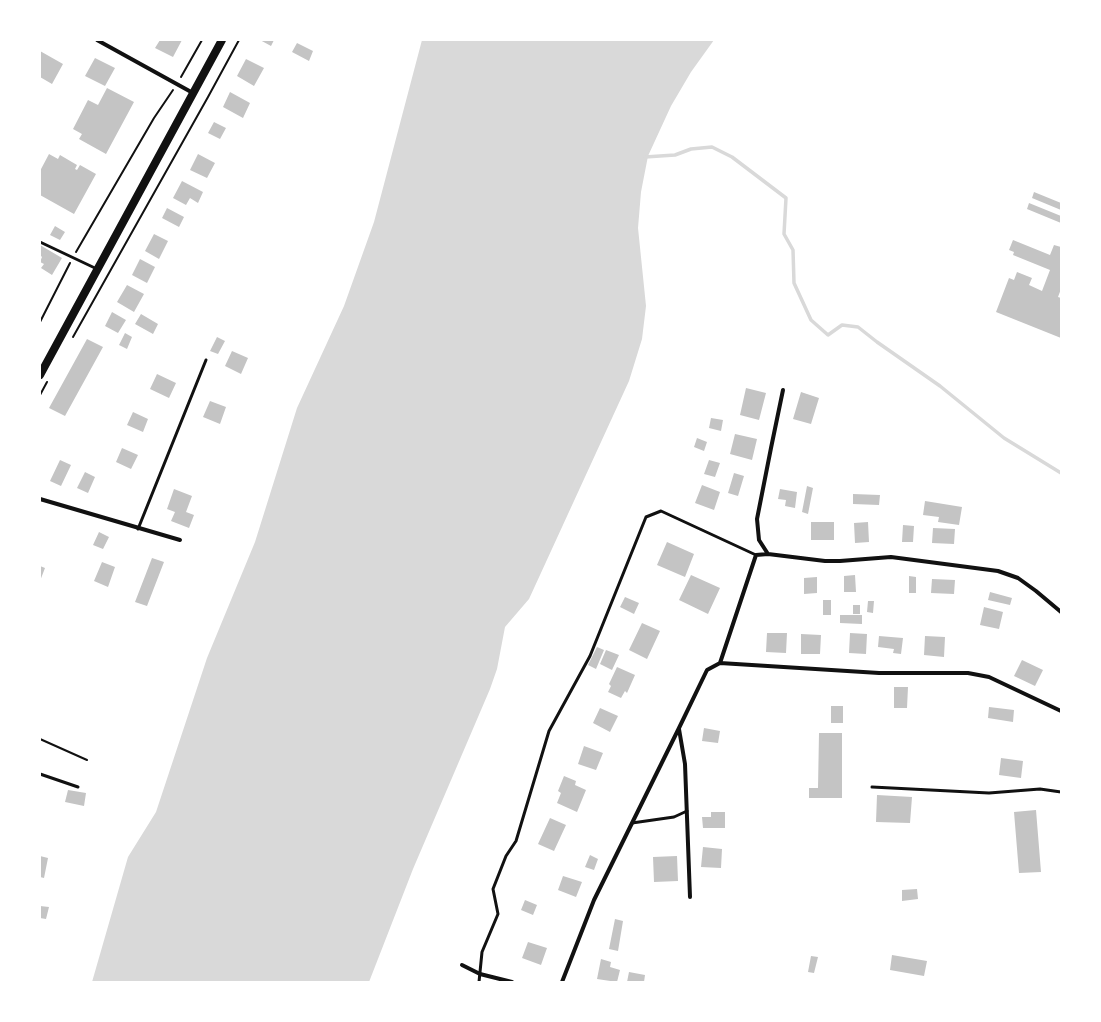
<!DOCTYPE html>
<style>
body{margin:0}
#map{position:relative;width:1101px;height:1022px;overflow:hidden;background:#fff;font-family:Raleway,sans-serif}
canvas{display:block}
.frame{position:absolute;inset:0;border:41px solid #fff;pointer-events:none}
</style>
<div id="map">
<canvas width="1101" height="1022"></canvas>
<div class="frame"></div>
</div>
<script>
const c = document.querySelector('canvas').getContext('2d');
c.lineJoin = 'round';
function paint(path, color) { c.fillStyle = color; c.fill(path, 'evenodd'); }
const toPath = rows => new Path2D(rows.map(r => 'M' + r).join(''));
function trace(path, color, width, dash) { c.strokeStyle = color; c.lineWidth = width; c.lineCap = dash ? 'butt' : 'round'; c.setLineDash(dash || []); c.stroke(path); }
paint(toPath([
 [422,40,714,40,691,72,671,106,648,156,641,192,638,228,646,306,642,339,629,381,529,599,505,627,497,669,490,689,413,869,369,982,92,982,128,857,156,812,207,658,255,542,297,408,344,306,374,222]
]), '#d9d9d9');
trace(toPath([
 [645,157,675,155,691,149,712,147,732,157,786,198,784,234,793,250,794,283,811,320,828,335,842,325,858,327,877,342,940,386,1004,438,1061,473]
]), '#d9d9d9', 3.5);
paint(toPath([
 [160,40,182,40,173,57,155,48],
 [260,40,274,40,271,46],
 [297,43,313,51,309,61,292,52],
 [40,51,63,64,52,84,40,77],
 [95,58,115,68,105,86,85,76],
 [246,59,264,68,254,86,237,76],
 [107,88,134,102,106,154,79,139,82,134,73,129,88,100,98,105],
 [230,92,250,103,243,118,223,107],
 [214,122,226,128,220,139,208,133],
 [49,154,58,159,60,155,77,165,75,169,77,170,80,165,96,174,74,214,40,195,40,171],
 [198,154,215,163,207,178,190,170],
 [182,181,203,192,198,203,190,198,186,205,173,198],
 [1034,192,1061,203,1061,210,1032,198],
 [1029,203,1061,216,1061,223,1027,209],
 [167,208,184,217,179,227,162,218],
 [55,226,65,232,60,240,50,235],
 [154,234,168,241,159,259,145,251],
 [1013,240,1050,255,1054,245,1061,247,1061,289,1058,297,1061,298,1061,338,996,312,1009,278,1014,280,1017,272,1032,278,1029,285,1042,291,1050,270,1013,255,1014,252,1009,250],
 [40,245,62,258,52,275,41,268,44,264,40,262,42,257,40,255],
 [140,259,155,267,147,283,132,275],
 [127,285,144,294,134,312,117,302],
 [112,312,126,320,118,333,105,326],
 [141,314,158,324,153,334,135,324],
 [125,333,132,337,127,349,119,345],
 [217,337,225,341,218,354,210,351],
 [87,339,103,347,65,416,49,408],
 [232,351,248,358,241,374,225,366],
 [157,374,176,383,169,398,150,389],
 [746,388,766,393,759,420,740,415],
 [801,392,819,398,811,424,793,419],
 [210,401,226,407,220,424,203,417],
 [133,412,148,419,143,432,127,425],
 [711,418,723,420,721,431,709,428],
 [735,434,757,439,752,460,730,454],
 [697,438,707,442,704,451,694,447],
 [122,448,138,455,131,469,116,462],
 [60,460,71,465,61,486,50,481],
 [709,460,720,463,715,477,704,474],
 [85,472,95,477,88,493,77,488],
 [734,473,744,476,738,496,728,493],
 [702,485,720,492,714,510,695,503],
 [807,486,813,488,808,514,802,512],
 [174,489,192,496,186,512,194,515,189,528,171,521,175,512,167,509],
 [780,489,797,492,795,508,785,506,786,500,778,499],
 [853,494,880,495,879,505,853,504],
 [925,501,962,507,959,525,938,522,939,517,923,515],
 [811,522,834,522,834,540,811,540],
 [868,522,869,542,855,543,854,523],
 [903,525,914,526,913,542,902,542],
 [933,528,955,529,954,544,932,543],
 [99,532,109,537,103,549,93,545],
 [667,542,694,554,685,577,657,565],
 [152,558,164,562,147,606,135,602],
 [102,562,115,567,108,587,94,581],
 [40,566,45,568,40,581],
 [691,575,720,588,708,614,679,600],
 [855,575,856,592,844,592,844,576],
 [909,576,916,577,916,593,909,593],
 [817,577,817,593,804,594,804,578],
 [932,579,955,580,954,594,931,593],
 [990,592,1012,598,1010,605,988,600],
 [625,597,639,603,634,614,620,607],
 [823,600,831,600,831,615,823,615],
 [868,601,874,601,873,613,867,612],
 [853,605,860,605,860,614,853,614],
 [984,607,1003,612,999,629,980,625],
 [840,615,862,615,862,624,840,623],
 [642,623,660,631,647,659,629,650],
 [767,633,787,633,786,653,766,652],
 [850,633,867,634,866,654,849,653],
 [801,634,821,635,820,654,801,654],
 [879,636,903,638,901,654,893,653,894,649,878,647],
 [925,636,945,637,944,657,924,655],
 [597,647,604,650,596,669,588,665],
 [606,650,619,655,612,670,600,664],
 [1022,660,1043,670,1035,686,1014,676],
 [617,667,635,675,627,693,625,691,621,698,608,692,611,686,609,684],
 [894,687,908,687,907,708,894,708],
 [831,706,843,706,843,723,831,723],
 [989,707,1014,710,1013,722,988,718],
 [600,708,618,716,610,732,593,723],
 [704,728,720,731,718,743,702,741],
 [819,733,842,733,842,798,809,798,809,788,818,788],
 [584,746,603,753,596,770,578,764],
 [1001,758,1023,761,1021,778,999,775],
 [564,776,576,781,575,785,586,790,577,812,557,803,561,793,558,791],
 [68,790,86,793,84,806,65,802],
 [877,795,912,797,910,823,876,822],
 [1036,810,1041,872,1019,873,1014,812],
 [711,812,725,812,725,828,703,828,702,817,711,817],
 [550,818,566,825,554,851,538,844],
 [703,847,722,849,721,868,701,867],
 [590,855,598,859,594,870,585,867],
 [40,856,48,858,44,878,40,877],
 [677,856,678,881,654,882,653,857],
 [563,876,582,882,576,897,558,890],
 [917,889,918,899,902,901,902,890],
 [525,900,537,905,533,915,521,910],
 [40,906,49,907,46,919,40,918],
 [615,919,623,921,618,951,609,949],
 [528,942,547,948,541,965,522,958],
 [892,955,927,961,924,976,890,970],
 [811,956,818,957,814,973,808,972],
 [601,959,611,962,610,967,620,970,617,982,597,979],
 [629,972,645,975,644,982,627,982]
]), '#c4c4c4');
trace(toPath([
 [181,77,202,40],
 [76,252,154,118,173,90],
 [40,322,70,263],
 [73,337,208,97,239,40],
 [40,395,47,382],
 [40,739,87,760]
]), '#111', 2);
trace(toPath([
 [40,242,97,269],
 [138,529,206,360],
 [40,774,78,787],
 [872,787,989,793,1040,789,1061,792],
 [632,823,674,817,687,811],
 [479,982,482,952,498,914,493,889,506,856,516,841,549,731,590,656,646,517,661,511,756,555]
]), '#111', 3);
trace(toPath([
 [97,40,193,93],
 [40,499,180,540],
 [768,554,759,540,757,519,771,448,783,390],
 [720,663,879,673,968,673,989,677,1061,711],
 [679,729,685,764,690,897],
 [462,965,480,974,512,982],
 [562,982,594,900,679,728,707,670,720,663,756,555,768,554,825,561,840,561,891,557,998,571,1018,578,1036,591,1061,612]
]), '#111', 4);
trace(toPath([
 [40,375,222,40]
]), '#111', 8);
</script>
